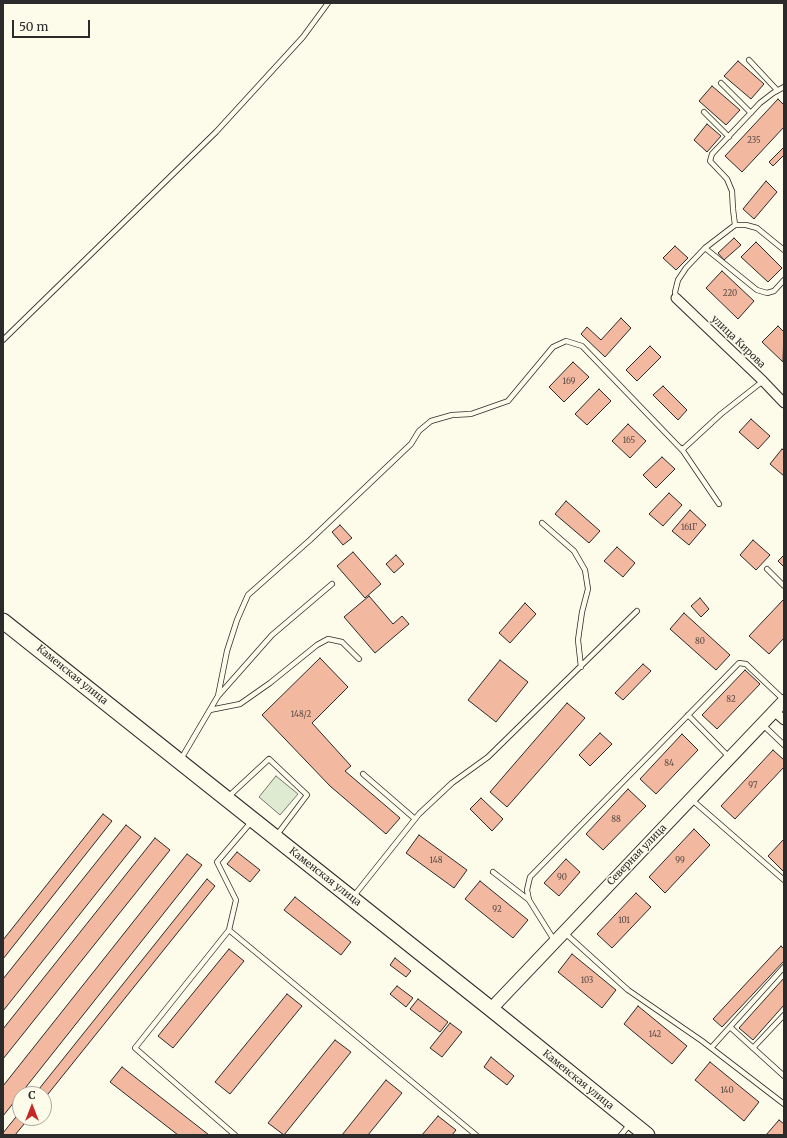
<!DOCTYPE html>
<html>
<head>
<meta charset="utf-8">
<style>
  body { margin:0 }
  #map { position:relative; width:787px; height:1138px; overflow:hidden; background:#fdfbea; font-family:Merriweather,serif }
  canvas { display:block }
  .frame { position:absolute; inset:0; border:4px solid #2b2b2b; pointer-events:none }
  .north { position:absolute; left:12px; top:1086px; width:40px; height:40px; box-sizing:border-box; background:#fdfbea; border:1px solid #a9a89e; border-radius:50%; rotate:0deg; font-size:11px; font-weight:700; line-height:16px; text-align:center; color:#2b2b2b }
  .north::after { content:''; display:block; margin:auto; width:14px; height:18px; background:#c62828; clip-path:polygon(50% 0,100% 100%,50% 72%,0 100%) }
  .scale { position:absolute; left:12px; top:20px; width:78px; height:18px; box-sizing:border-box; border:2px solid #2b2b2b; border-top:0; padding-left:5px; font-size:12px; line-height:14px; white-space:nowrap; color:#2b2b2b; -webkit-text-stroke:3px #fdfbea; paint-order:stroke }
</style>
</head>
<body>
<div id="map">
<canvas width="787" height="1138"></canvas>
<div class="frame"></div>
<div class="north">С</div>
<div class="scale">50 m</div>
</div>
<script>
const g = document.querySelector('canvas').getContext('2d');
g.lineJoin = 'round';
function fillPath(path, color) { g.fillStyle = color; g.fill(path, 'evenodd'); }
const shape = rows => new Path2D(rows.map(r => 'M' + r).join(''));
function strokePath(path, color, width, dash) { g.strokeStyle = color; g.lineWidth = width; g.lineCap = dash ? 'butt' : 'round'; g.setLineDash(dash || []); g.stroke(path); }
function write(font, color, halo, rows, align = 'center') {
  g.font = font + ' Merriweather,serif'; g.lineWidth = 3; g.setLineDash([]); g.textBaseline = 'middle'; g.strokeStyle = halo; g.fillStyle = color; for (const [text, x, y, turn = 0] of rows) {
    g.save(); g.translate(x, y); g.rotate((+turn || 0) * Math.PI / 180); g.textAlign = isNaN(turn) ? turn : align; if (halo) g.strokeText(text, 0, 0); g.fillText(text, 0, 0); g.restore();
  }
}
const green = shape([
  [276,776,298,794,280,815,259,797,276,776]
]);
const building = shape([
  [738,61,764,84,751,99,724,76,738,61],
  [712,86,740,110,726,125,699,101,712,86],
  [778,99,784,105,784,127,742,172,725,156,778,99],
  [707,124,721,136,707,152,694,140,707,124],
  [784,147,784,155,773,166,769,162,784,147],
  [766,181,777,192,754,219,743,209,766,181],
  [734,238,741,245,724,260,718,253,734,238],
  [756,242,782,268,768,282,741,257,756,242],
  [675,246,688,258,676,270,663,258,675,246],
  [722,271,754,301,738,319,706,288,722,271],
  [621,318,631,328,605,357,581,334,587,327,601,340,621,318],
  [778,326,784,332,783,362,762,342,778,326],
  [650,346,661,357,637,381,626,370,650,346],
  [573,362,589,377,564,402,549,387,573,362],
  [663,386,687,410,678,420,653,395,663,386],
  [599,389,611,401,587,425,575,414,599,389],
  [751,419,770,436,758,449,739,432,751,419],
  [628,424,646,441,630,458,612,441,628,424],
  [782,449,784,451,784,476,770,464,782,449],
  [662,457,675,469,656,488,643,475,662,457],
  [669,493,682,505,663,526,649,514,669,493],
  [566,501,600,531,589,543,555,514,566,501],
  [690,510,706,525,689,545,672,531,690,510],
  [340,525,352,538,343,545,332,532,340,525],
  [753,540,770,555,756,570,740,555,753,540],
  [617,547,635,563,623,577,604,561,617,547],
  [353,552,381,584,365,598,337,566,353,552],
  [396,555,404,564,394,573,386,564,396,555],
  [784,555,784,567,778,561,784,555],
  [369,596,393,624,402,616,409,624,375,653,344,617,369,596],
  [700,598,709,609,701,617,691,606,700,598],
  [784,599,784,638,769,654,749,636,784,599],
  [525,603,536,614,510,643,499,633,525,603],
  [684,613,730,655,716,670,670,629,684,613],
  [320,658,348,687,312,723,351,766,345,771,400,818,386,834,330,786,262,715,320,658],
  [500,660,528,682,496,722,468,700,500,660],
  [643,664,651,671,623,700,615,693,643,664],
  [745,670,760,684,717,729,702,715,745,670],
  [567,703,585,718,507,807,490,792,567,703],
  [600,733,612,744,590,766,579,755,600,733],
  [682,734,698,750,656,794,640,779,682,734],
  [773,750,784,760,784,767,735,819,721,806,773,750],
  [628,789,646,806,603,850,586,834,628,789],
  [481,798,503,819,492,831,470,809,481,798],
  [103,814,112,821,3,959,3,940,103,814],
  [126,825,141,837,3,1011,3,979,126,825],
  [694,829,710,845,665,893,649,877,694,829],
  [419,835,467,870,454,888,406,853,419,835],
  [155,838,170,850,3,1059,3,1029,155,838],
  [784,839,784,870,783,871,768,856,784,839],
  [237,852,260,870,250,882,227,864,237,852],
  [187,854,202,865,3,1116,3,1086,187,854],
  [566,859,580,872,559,896,544,883,566,859],
  [207,879,215,886,44,1099,44,1094,35,1094,207,879],
  [480,881,528,920,513,938,465,899,480,881],
  [636,893,651,907,612,948,597,934,636,893],
  [295,897,351,942,341,955,284,910,295,897],
  [781,946,784,949,784,961,722,1027,713,1019,781,946],
  [229,949,244,961,173,1048,158,1036,229,949],
  [572,954,616,990,602,1008,558,972,572,954],
  [395,958,411,971,406,977,390,965,395,958],
  [784,978,784,1005,753,1040,739,1028,784,978],
  [397,986,413,998,406,1007,390,994,397,986],
  [287,994,302,1006,230,1094,215,1082,287,994],
  [418,999,448,1022,440,1032,410,1009,418,999],
  [638,1006,687,1046,672,1064,624,1024,638,1006],
  [450,1023,462,1032,442,1057,430,1048,450,1023],
  [335,1040,351,1052,284,1135,268,1123,335,1040],
  [491,1057,514,1076,507,1085,484,1067,491,1057],
  [710,1062,759,1102,744,1121,695,1080,710,1062],
  [122,1067,209,1135,178,1135,110,1082,122,1067],
  [386,1080,402,1093,368,1135,342,1135,386,1080],
  [20,1112,20,1118,29,1118,15,1135,3,1135,3,1133,20,1112],
  [438,1116,456,1130,452,1135,422,1135,438,1116],
  [779,1120,784,1124,784,1135,766,1135,779,1120]
]);
const service = shape([
  [749,60,777,90],
  [721,83,751,113],
  [704,112,729,137],
  [735,225,733,209,732,191,727,179,710,161,712,154,760,103,773,93,784,87],
  [705,248,757,290,767,293,774,291,784,280],
  [676,298,675,292,678,280,686,268,705,248,735,225,746,225,757,228,784,250],
  [3,340,216,132,303,37,328,3],
  [681,448,719,504],
  [542,523,574,551,585,570,588,589,582,612,578,640,581,667],
  [767,569,784,586],
  [219,695,272,635,332,584],
  [210,710,240,704,270,683,317,645,328,639,342,642,359,659],
  [688,715,730,758],
  [762,724,784,745],
  [181,759,218,696,227,651,237,620,248,595,310,540,411,444,419,431,431,421,452,415,471,414,508,401,553,347,566,341,582,346,682,450,721,414,763,381],
  [363,774,415,819],
  [228,797,269,759,307,795,276,836],
  [691,799,784,880],
  [252,821,217,862,236,900,229,930,476,1135],
  [493,872,529,900],
  [353,897,419,814,452,783,488,757,637,611],
  [229,930,135,1048,235,1135],
  [565,933,628,990,702,1041,784,1104],
  [554,940,529,900,527,890,530,877,739,663,746,664,784,700],
  [730,1027,784,1076],
  [711,1048,784,967],
  [753,1048,784,1015],
  [621,1135,630,1124]
]);
const minor = shape([
  [676,298,763,381,784,403],
  [774,711,784,720]
]);
const tertiary = shape([
  [491,1009,784,701]
]);
const primary = shape([
  [3,621,491,1009,647,1135]
]);
const numberNames = [
  ["235",754,141],
  ["220",730,294],
  ["169",569,382],
  ["165",629,441],
  ["161Г",689,528],
  ["80",700,642],
  ["82",731,700],
  ["148/2",301,715],
  ["84",669,764],
  ["97",753,786],
  ["88",616,820],
  ["148",436,861],
  ["99",680,861],
  ["90",562,878],
  ["92",497,910],
  ["101",624,921],
  ["103",587,981],
  ["142",655,1035],
  ["140",727,1091]
];
const streetNames = [
  ["улица Кирова",738,342,44],
  ["Каменская улица",72,675,39],
  ["Северная улица",637,855,-46],
  ["Каменская улица",325,877,38],
  ["Каменская улица",578,1080,39]
];
fillPath(green, '#deebd1');
strokePath(green, '#74746e', 1);
fillPath(building, '#f2b8a0');
strokePath(building, '#2b2b2b', 1);
strokePath(service, '#2b2b2b', 6);
strokePath(minor, '#2b2b2b', 11);
strokePath(tertiary, '#2b2b2b', 14);
strokePath(primary, '#2b2b2b', 17);
strokePath(service, '#fdfbea', 4.5);
strokePath(minor, '#fdfbea', 9);
strokePath(tertiary, '#fdfbea', 12);
strokePath(primary, '#fdfbea', 15);
write('8px', '#5d4e48', null, numberNames);
write('10px', '#2b2b2b', '#fdfbea', streetNames);
</script>
</body>
</html>
